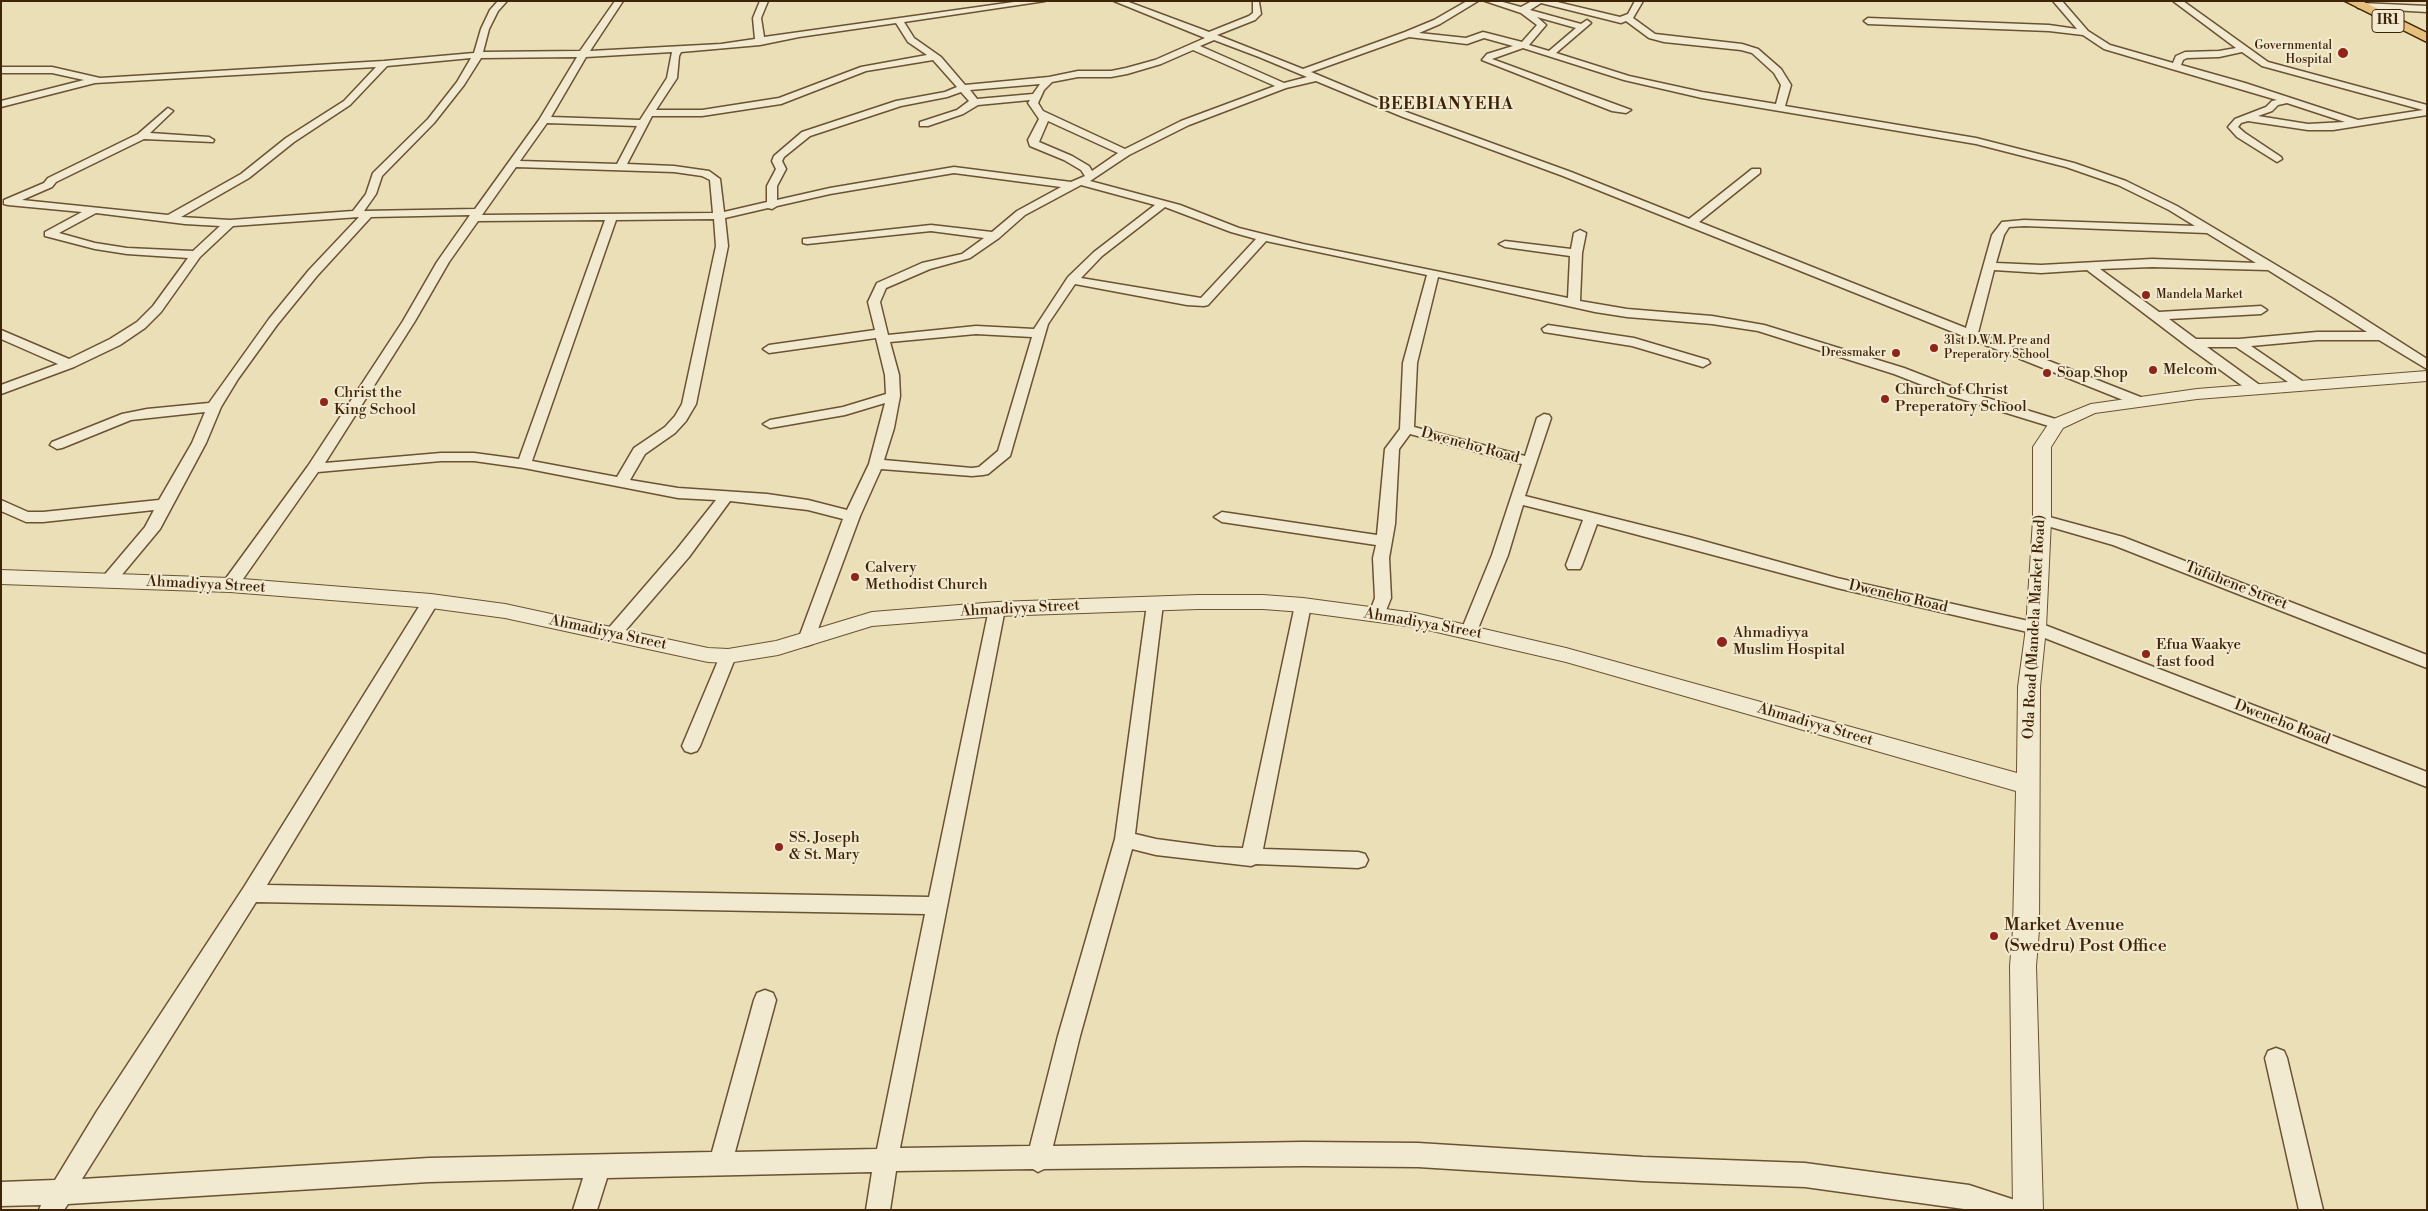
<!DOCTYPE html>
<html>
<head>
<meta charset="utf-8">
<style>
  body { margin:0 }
  #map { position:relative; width:2428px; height:1211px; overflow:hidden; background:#ebdfb7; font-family:"Libre Bodoni",serif }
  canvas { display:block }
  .frame { position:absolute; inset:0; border:2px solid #3f2306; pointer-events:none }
</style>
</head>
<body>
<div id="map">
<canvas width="2428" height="1211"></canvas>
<div class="frame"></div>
</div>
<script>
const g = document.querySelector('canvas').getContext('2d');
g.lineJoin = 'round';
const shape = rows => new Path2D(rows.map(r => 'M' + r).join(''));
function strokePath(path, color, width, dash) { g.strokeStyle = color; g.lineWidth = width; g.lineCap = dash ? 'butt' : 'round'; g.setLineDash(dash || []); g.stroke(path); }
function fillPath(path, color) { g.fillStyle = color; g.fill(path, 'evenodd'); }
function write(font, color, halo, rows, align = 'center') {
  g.font = font + ' "Libre Bodoni",serif'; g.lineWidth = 4; g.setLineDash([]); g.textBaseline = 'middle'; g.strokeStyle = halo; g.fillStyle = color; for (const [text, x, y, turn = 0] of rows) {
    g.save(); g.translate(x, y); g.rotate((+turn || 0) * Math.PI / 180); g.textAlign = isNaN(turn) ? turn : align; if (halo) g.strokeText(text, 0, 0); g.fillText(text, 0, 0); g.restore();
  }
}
const minor = shape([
  [498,1,507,1,498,11,489,29,483,52,580,51,615,1,623,1,590,51,721,44,755,39,753,18,760,1,768,1,761,18,764,37,1021,1,1045,1,904,22,914,38,941,57,965,85,1049,77,1078,71,1111,71,1126,68,1155,60,1205,38,1114,1,1126,1,1209,32,1249,16,1253,13,1253,2,1259,2,1261,14,1255,20,1217,35,1303,69,1405,32,1434,20,1467,1,1478,1,1440,24,1419,33,1466,38,1483,32,1522,42,1537,25,1521,13,1485,1,1499,1,1521,7,1532,1,1553,1,1620,17,1628,14,1635,1,1643,1,1633,18,1655,34,1742,44,1758,49,1781,69,1791,85,1785,106,1976,138,2074,163,2126,181,2177,206,2333,299,2427,359,2427,369,2379,340,2317,340,2251,346,2305,383,2307,386,2300,390,2236,347,2207,347,2261,386,2263,389,2256,393,2251,392,2187,346,2087,270,2041,273,1994,270,1978,333,2143,398,2145,401,2143,404,2133,404,1563,176,1403,117,1316,81,1286,88,1189,125,1129,155,1090,181,1180,205,1239,228,1303,244,1568,298,1570,256,1505,247,1499,244,1505,241,1571,249,1574,233,1580,230,1586,233,1582,253,1580,301,1627,309,1712,316,1764,325,1904,368,1958,389,2062,421,2064,424,2062,427,2052,427,1948,395,1894,374,1758,331,1712,324,1627,317,1595,312,1438,277,1417,363,1414,427,1525,456,1537,418,1544,414,1549,415,1551,418,1525,496,1689,537,1837,578,2042,624,2427,772,2427,787,2032,633,1837,588,1597,524,1582,565,1580,569,1568,569,1566,565,1583,520,1523,505,1508,555,1477,631,1475,635,1469,637,1463,635,1461,631,1492,555,1522,464,1410,434,1399,449,1395,524,1389,558,1391,598,1383,618,1371,618,1369,614,1375,598,1373,558,1376,545,1222,522,1214,517,1222,512,1377,535,1385,449,1400,429,1403,363,1427,275,1266,241,1208,305,1204,306,1187,305,1075,284,1048,324,1010,456,988,474,983,475,972,476,881,469,860,516,814,640,812,644,806,646,800,644,798,640,843,519,808,510,730,501,689,557,619,638,613,640,607,638,605,634,607,630,677,549,716,500,678,498,524,468,474,461,441,461,318,472,236,589,224,589,222,585,224,581,308,466,403,321,437,262,470,215,371,217,317,276,277,325,238,379,221,407,206,443,160,529,115,583,103,583,101,579,145,527,154,510,43,522,26,522,1,511,1,500,28,512,43,512,159,500,192,443,205,412,131,420,62,448,57,449,50,445,52,442,122,414,147,409,209,403,269,319,309,270,359,217,233,226,200,257,161,312,145,328,120,345,74,367,1,394,1,385,58,364,1,339,1,330,69,359,110,339,137,322,153,306,188,258,127,254,95,249,45,236,45,232,82,212,8,205,4,204,4,200,44,183,48,178,138,134,168,108,173,111,150,133,209,137,214,140,213,142,144,139,56,182,52,187,22,200,168,215,241,174,286,138,344,101,376,67,95,83,1,107,1,101,84,80,52,73,1,73,1,67,52,67,100,78,384,61,474,53,481,29,490,10,498,1],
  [1541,3,1621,23,1626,21,1649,38,1664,42,1741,50,1752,53,1774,73,1781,85,1776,104,1702,92,1629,76,1556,53,1591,23,1587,20,1581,24,1530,10,1541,3],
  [1537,17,1576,28,1549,51,1529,45,1546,25,1537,17],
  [896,23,908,42,927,55,861,67,779,98,702,110,656,110,677,78,679,56,681,52,760,45,799,37,896,23],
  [1409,37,1467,44,1484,38,1513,46,1487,54,1482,60,1612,111,1626,113,1631,110,1492,59,1523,48,1624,80,1702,98,1976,144,2066,167,2118,185,2169,210,2195,226,2024,220,2002,222,1992,235,1966,328,1699,222,1760,173,1760,169,1752,169,1689,219,1571,172,1409,113,1311,72,1409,37],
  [1214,40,1259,57,1307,77,1284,83,1200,46,1214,40],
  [1193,50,1275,86,1181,121,1125,149,1043,111,1038,103,1044,90,1052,82,1078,77,1111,77,1127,74,1161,64,1193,50],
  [672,52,667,78,640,120,551,117,586,57,672,52],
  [577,57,539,120,475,209,364,211,376,194,382,176,434,123,464,85,481,58,577,57],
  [471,58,457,82,428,119,373,173,366,194,353,211,230,220,181,217,249,178,294,142,350,105,387,66,471,58],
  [933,60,957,87,945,92,896,101,802,132,774,156,772,161,776,169,767,186,767,202,724,212,720,179,709,171,674,166,627,164,652,116,702,116,781,104,866,71,933,60],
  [1040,84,1033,94,977,99,970,90,1040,84],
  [961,92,969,101,957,110,920,122,920,126,928,126,963,114,978,105,1030,100,1028,103,1039,119,1028,140,1030,146,1064,160,1081,170,1085,176,1071,182,954,167,830,188,777,200,777,186,786,169,782,161,784,157,810,136,901,106,947,97,961,92],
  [1048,121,1118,153,1092,171,1089,166,1072,156,1039,142,1048,121],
  [547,123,637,126,617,164,520,161,547,123],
  [516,167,674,172,702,176,710,180,713,213,482,215,516,167],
  [954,173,1061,187,1017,211,992,232,931,225,803,239,803,243,807,244,931,231,984,238,962,254,922,263,877,283,868,302,875,330,769,345,763,349,769,353,876,338,885,375,886,394,843,407,770,420,763,424,770,428,845,415,885,403,869,464,847,510,808,500,767,494,678,488,630,480,645,454,675,433,686,421,696,404,728,246,725,218,768,208,772,209,777,206,830,194,954,173],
  [1081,185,1155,205,1094,252,1068,277,1034,329,976,326,888,335,880,302,886,288,930,269,970,258,999,238,1025,215,1081,185],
  [1165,207,1231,232,1256,239,1201,298,1081,278,1102,256,1165,207],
  [96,213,185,224,220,226,193,251,127,248,95,243,59,233,96,213],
  [714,219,716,246,682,404,675,416,665,427,634,448,617,477,532,461,616,220,714,219],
  [605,220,519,459,474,453,441,453,325,463,415,321,449,262,478,221,605,220],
  [2024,226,2207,233,2256,263,2152,259,2041,265,1996,263,2004,235,2009,227,2024,226],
  [2152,267,2268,270,2367,332,2317,332,2239,339,2196,339,2169,319,2261,314,2267,310,2261,306,2159,312,2100,269,2152,267],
  [976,334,1032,337,998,451,979,467,972,468,884,460,894,428,900,396,899,375,890,342,976,334],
  [2053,1,2062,1,2088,31,2110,45,2173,63,2176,56,2185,52,2219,51,2236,48,2173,1,2183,1,2268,62,2427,105,2427,115,2333,130,2308,130,2248,121,2241,123,2238,127,2245,133,2281,157,2282,159,2277,162,2237,137,2228,127,2235,119,2266,107,2272,101,2277,100,2104,49,2083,35,2049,31,1868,24,1864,21,1868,18,2049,25,2077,29,2053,1],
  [2242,52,2262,66,2423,110,2358,120,2245,83,2181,65,2183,60,2187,58,2219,57,2242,52],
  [2287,103,2345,122,2308,124,2258,116,2272,111,2278,105,2287,103],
  [2361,3,2427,6,2427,12,2358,8,2357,6,2361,3],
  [1548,325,1634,338,1708,360,1710,363,1703,367,1632,346,1544,332,1542,329,1548,325],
  [2042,515,2123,537,2427,655,2427,668,2113,545,2037,523,2034,520,2042,515],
  [431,595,437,597,439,601,267,885,929,897,989,609,991,605,997,603,1003,605,1005,609,900,1148,1030,1146,1058,1036,1115,839,1147,604,1149,600,1161,600,1163,604,1135,834,1156,839,1216,847,1243,848,1295,605,1297,601,1303,599,1309,601,1311,605,1263,849,1358,852,1365,854,1368,860,1365,866,1358,868,1256,864,1251,866,1156,855,1132,849,1080,1036,1053,1146,1303,1142,1418,1143,1643,1157,1805,1163,1969,1185,2018,1201,2021,1210,1971,1210,1805,1187,1643,1181,1418,1167,1303,1166,1044,1169,1038,1172,1033,1169,896,1171,890,1210,866,1210,872,1172,607,1178,597,1210,573,1210,583,1178,429,1182,68,1204,64,1210,39,1210,41,1205,1,1206,1,1182,55,1180,97,1111,244,887,425,597,431,595],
  [256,902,925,914,877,1149,735,1152,776,1000,773,993,765,990,757,993,754,1000,712,1152,429,1158,82,1179,256,902],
  [728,650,734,652,736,656,700,746,697,751,691,753,685,751,682,746,720,656,722,652,728,650],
  [2276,1048,2284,1051,2287,1058,2323,1210,2299,1210,2265,1058,2268,1051,2276,1048]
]);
const tertiary = shape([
  [2427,371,2427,381,2197,399,2095,413,2063,428,2051,447,2051,520,2046,628,2040,687,2039,930,2036,966,2043,1210,2013,1210,2010,966,2013,930,2016,791,1566,662,1415,627,1303,612,1263,609,1198,609,997,616,872,626,778,655,728,663,708,662,505,618,431,608,230,592,1,584,1,570,230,578,431,594,505,604,708,648,728,649,776,641,872,612,997,602,1198,595,1263,595,1303,598,1415,613,1566,648,2017,773,2018,687,2026,628,2033,520,2033,447,2051,420,2091,404,2197,389,2427,371]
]);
const primary = shape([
  [2345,1,2362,1,2427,33,2427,42,2345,1]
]);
const markers = [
  [2343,53,6,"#8f2418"],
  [2146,295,5,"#8f2418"],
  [1934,348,5,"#8f2418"],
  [1896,353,5,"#8f2418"],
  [2153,370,5,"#8f2418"],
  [2047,373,5,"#8f2418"],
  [1885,399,5,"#8f2418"],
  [324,402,5,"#8f2418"],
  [855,577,5,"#8f2418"],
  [1722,642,6,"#8f2418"],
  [2146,654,5,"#8f2418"],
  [779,847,5,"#8f2418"],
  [1994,936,5,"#8f2418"]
];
const farPoinames = [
  ["Governmental",2332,46],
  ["Hospital",2332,60],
  ["Mandela Market",2156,295,"left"],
  ["31st D.W.M. Pre and",1944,341,"left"],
  ["Preperatory School",1944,355,"left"],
  ["Dressmaker",1886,353]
];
const shields = [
  [2388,21,32]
];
const shieldNames = [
  ["IR1",2388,21]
];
const poiNames = [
  ["Melcom",2163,370],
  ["Soap Shop",2057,373],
  ["Church of Christ",1895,390],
  ["Preperatory School",1895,407],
  ["Christ the",334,393],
  ["King School",334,410],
  ["Calvery",865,568],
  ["Methodist Church",865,585],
  ["Ahmadiyya",1733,633],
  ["Muslim Hospital",1733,650],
  ["Efua Waakye",2156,645],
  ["fast food",2156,662],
  ["SS. Joseph",789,838],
  ["& St. Mary",789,855]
];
const streetNames = [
  ["Dweneho Road",1470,446,15],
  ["Ahmadiyya Street",206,585,3],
  ["Tufuhene Street",2236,586,21],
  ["Dweneho Road",1898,597,13],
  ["Ahmadiyya Street",1020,609,-3],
  ["Ahmadiyya Street",1423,624,10],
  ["Oda Road (Mandela Market Road)",2035,627,-87],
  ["Ahmadiyya Street",608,633,12],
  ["Dweneho Road",2282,723,21],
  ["Ahmadiyya Street",1815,725,16]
];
const farDistrictnames = [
  ["BEEBIANYEHA",1446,105]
];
const nearPoinames = [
  ["Market Avenue",2004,926],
  ["(Swedru) Post Office",2004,947]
];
strokePath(minor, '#6a5232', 3);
strokePath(tertiary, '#6a5232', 2);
strokePath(primary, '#3f2306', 3);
fillPath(minor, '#f2ead0');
fillPath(tertiary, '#f2ead0');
fillPath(primary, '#e6c07c');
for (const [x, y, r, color] of markers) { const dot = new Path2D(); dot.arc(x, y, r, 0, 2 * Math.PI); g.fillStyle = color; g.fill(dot); strokePath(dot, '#f2ead0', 2); }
write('12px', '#3f2306', '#f2ead0', farPoinames, 'right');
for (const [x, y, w] of shields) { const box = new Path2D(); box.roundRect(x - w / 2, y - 11.5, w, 23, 4); g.fillStyle = '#f2ead0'; g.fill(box); strokePath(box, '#3f2306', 1); }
write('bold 14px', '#3f2306', null, shieldNames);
write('15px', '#3f2306', '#f2ead0', poiNames, 'left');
write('15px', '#3f2306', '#f2ead0', streetNames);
g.letterSpacing = '1px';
write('bold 16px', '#3f2306', '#f2ead0', farDistrictnames);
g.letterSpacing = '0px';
write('18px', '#3f2306', '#f2ead0', nearPoinames, 'left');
</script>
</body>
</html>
